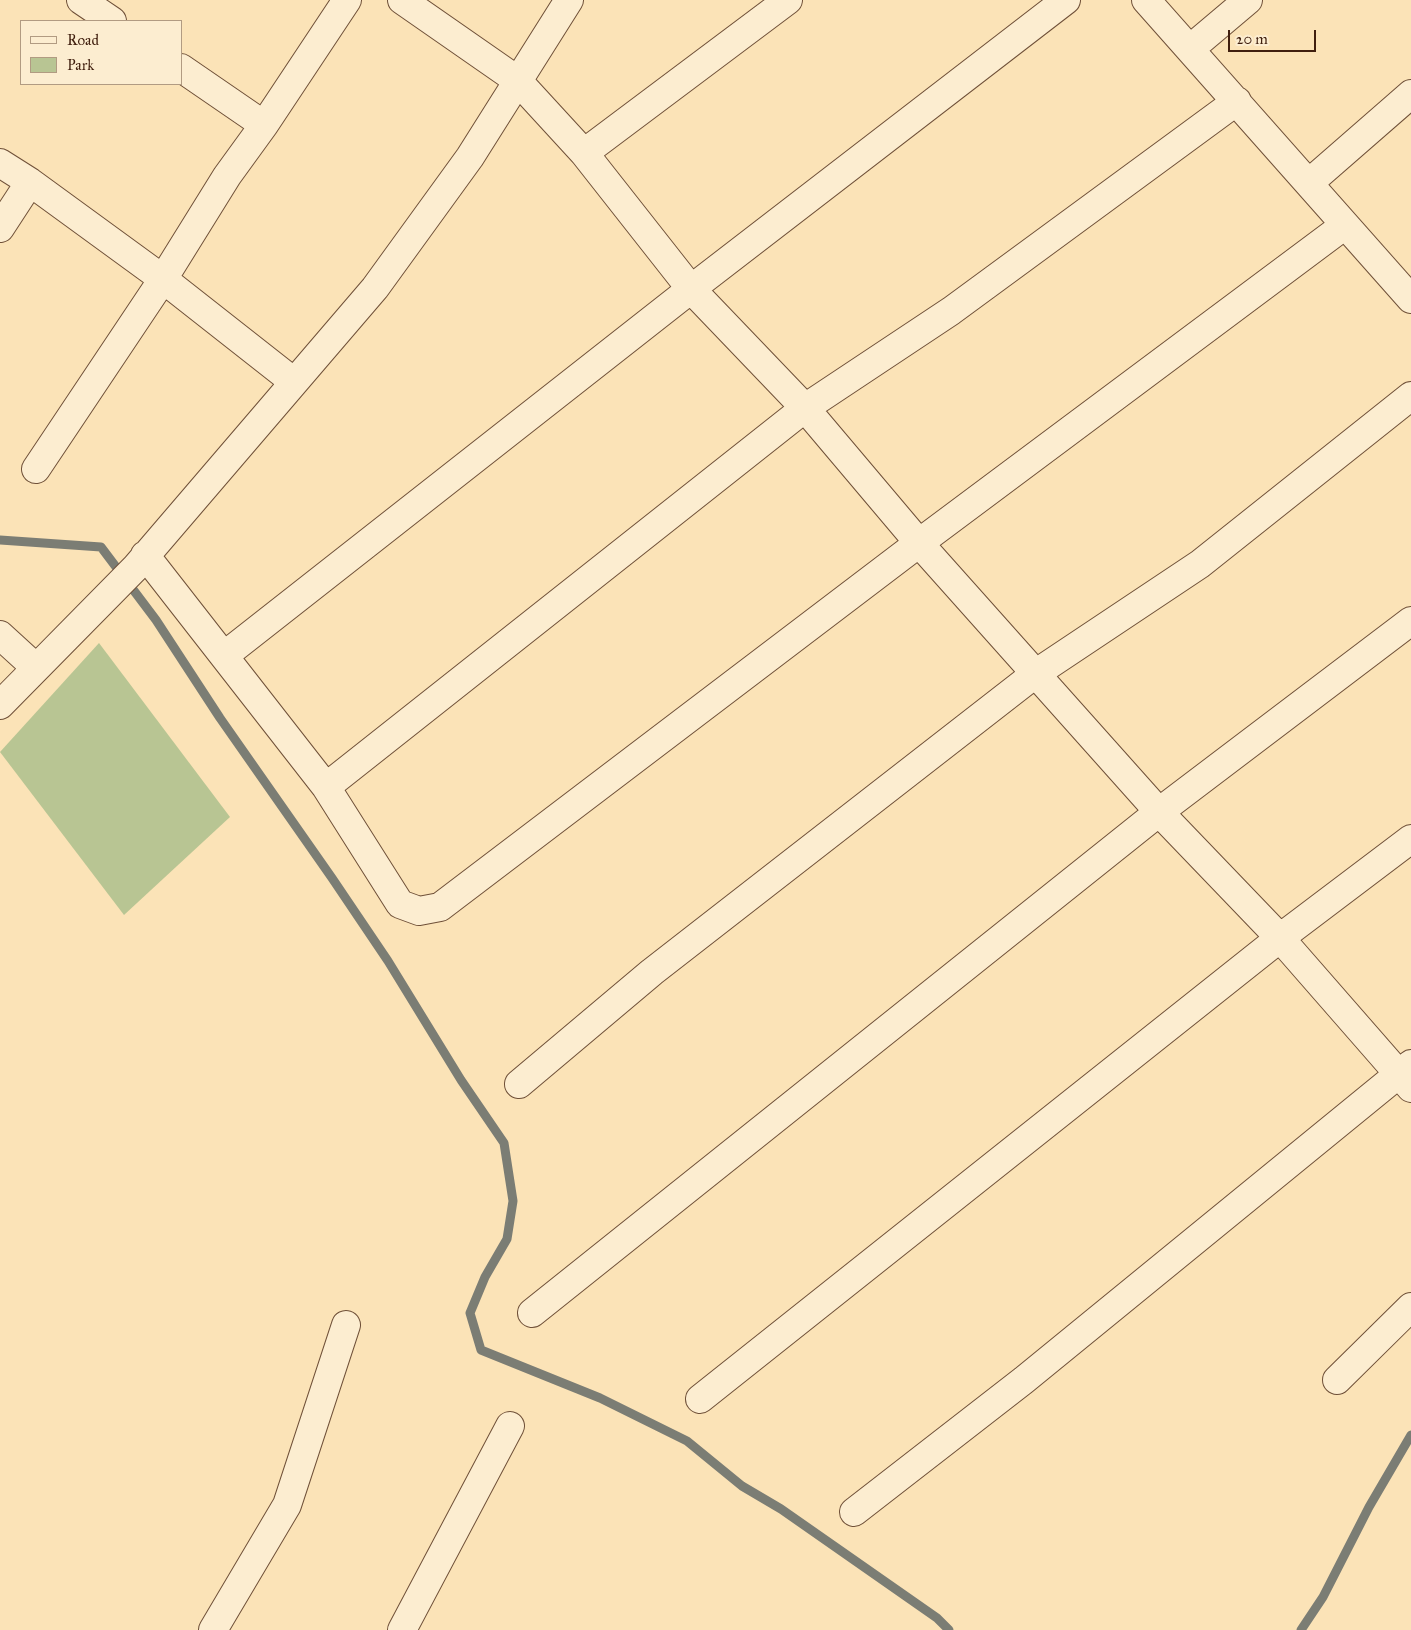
<!DOCTYPE html>
<html>
<head>
<meta charset="utf-8">
<style>
  body { margin:0 }
  #map { position:relative; width:1411px; height:1630px; overflow:hidden; background:#fbe3b7; font-family:"IM FELL Great Primer",serif }
  canvas { display:block }
  .legend { position:absolute; left:20px; top:20px; width:162px; height:65px; box-sizing:border-box; background:#fcedd0; border:1px solid #b19b82; margin:0; padding:6px 9px; list-style:none; font-size:15px; color:#401f0e }
  .legend li { display:flex; align-items:center; gap:10px; height:25px }
  .legend b { width:25px; border:1px solid #b19b82 }
  .scale { position:absolute; left:1228px; top:30px; width:88px; height:22px; box-sizing:border-box; border:2px solid #401f0e; border-top:0; padding-left:6px; font-size:15px; line-height:18px; white-space:nowrap; color:#401f0e; -webkit-text-stroke:4px #fcedd0; paint-order:stroke }
</style>
</head>
<body>
<div id="map">
<canvas width="1411" height="1630"></canvas>
<ul class="legend">
<li><b style="height:6px;background:#fcedd0"></b>Road</li>
<li><b style="height:14px;background:#b8c593"></b>Park</li>
</ul>
<div class="scale">20 m</div>
</div>
<script>
const g = document.querySelector('canvas').getContext('2d');
g.lineJoin = 'round';
function fillPath(path, color) { g.fillStyle = color; g.fill(path, 'evenodd'); }
const shape = rows => new Path2D(rows.map(r => 'M' + r).join(''));
function strokePath(path, color, width, dash) { g.strokeStyle = color; g.lineWidth = width; g.lineCap = dash ? 'butt' : 'round'; g.setLineDash(dash || []); g.stroke(path); }
const green = shape([
  [99,643,230,817,124,915,0,752]
]);
const stream = shape([
  [0,540,101,547,156,620,220,718,332,878,388,961,461,1080,504,1143,513,1201,507,1239,485,1277,470,1313,481,1350,600,1398,687,1441,742,1486,781,1509,937,1618,949,1630],
  [1301,1630,1323,1597,1369,1507,1411,1435]
]);
const minor = shape([
  [81,0,112,21],
  [402,0,517,80,584,153,691,289,805,408,919,543,1159,812,1280,938,1411,1088],
  [1146,0,1411,299],
  [1190,49,1248,0],
  [181,68,264,125],
  [584,153,788,0],
  [0,163,30,182,163,279,294,382],
  [1309,183,1411,94],
  [0,228,30,182],
  [36,469,163,279,227,176,264,125,347,0],
  [145,555,326,787,400,904,419,911,440,907,919,543,1345,225],
  [0,635,35,667],
  [225,655,691,289,1066,0],
  [0,705,136,567,375,288,470,157,569,0],
  [326,787,805,408,951,311,1237,101],
  [519,1084,652,972,1035,674,1200,564,1411,396],
  [532,1313,1159,812,1411,621],
  [1337,1380,1411,1307],
  [700,1399,1280,938,1411,839],
  [854,1512,1024,1380,1411,1064],
  [213,1630,287,1505,346,1325],
  [402,1630,510,1426]
]);
fillPath(green, '#b8c593');
strokePath(stream, '#7b7d74', 9);
strokePath(minor, '#6f5038', 30);
strokePath(minor, '#fcedd0', 28);
</script>
</body>
</html>
